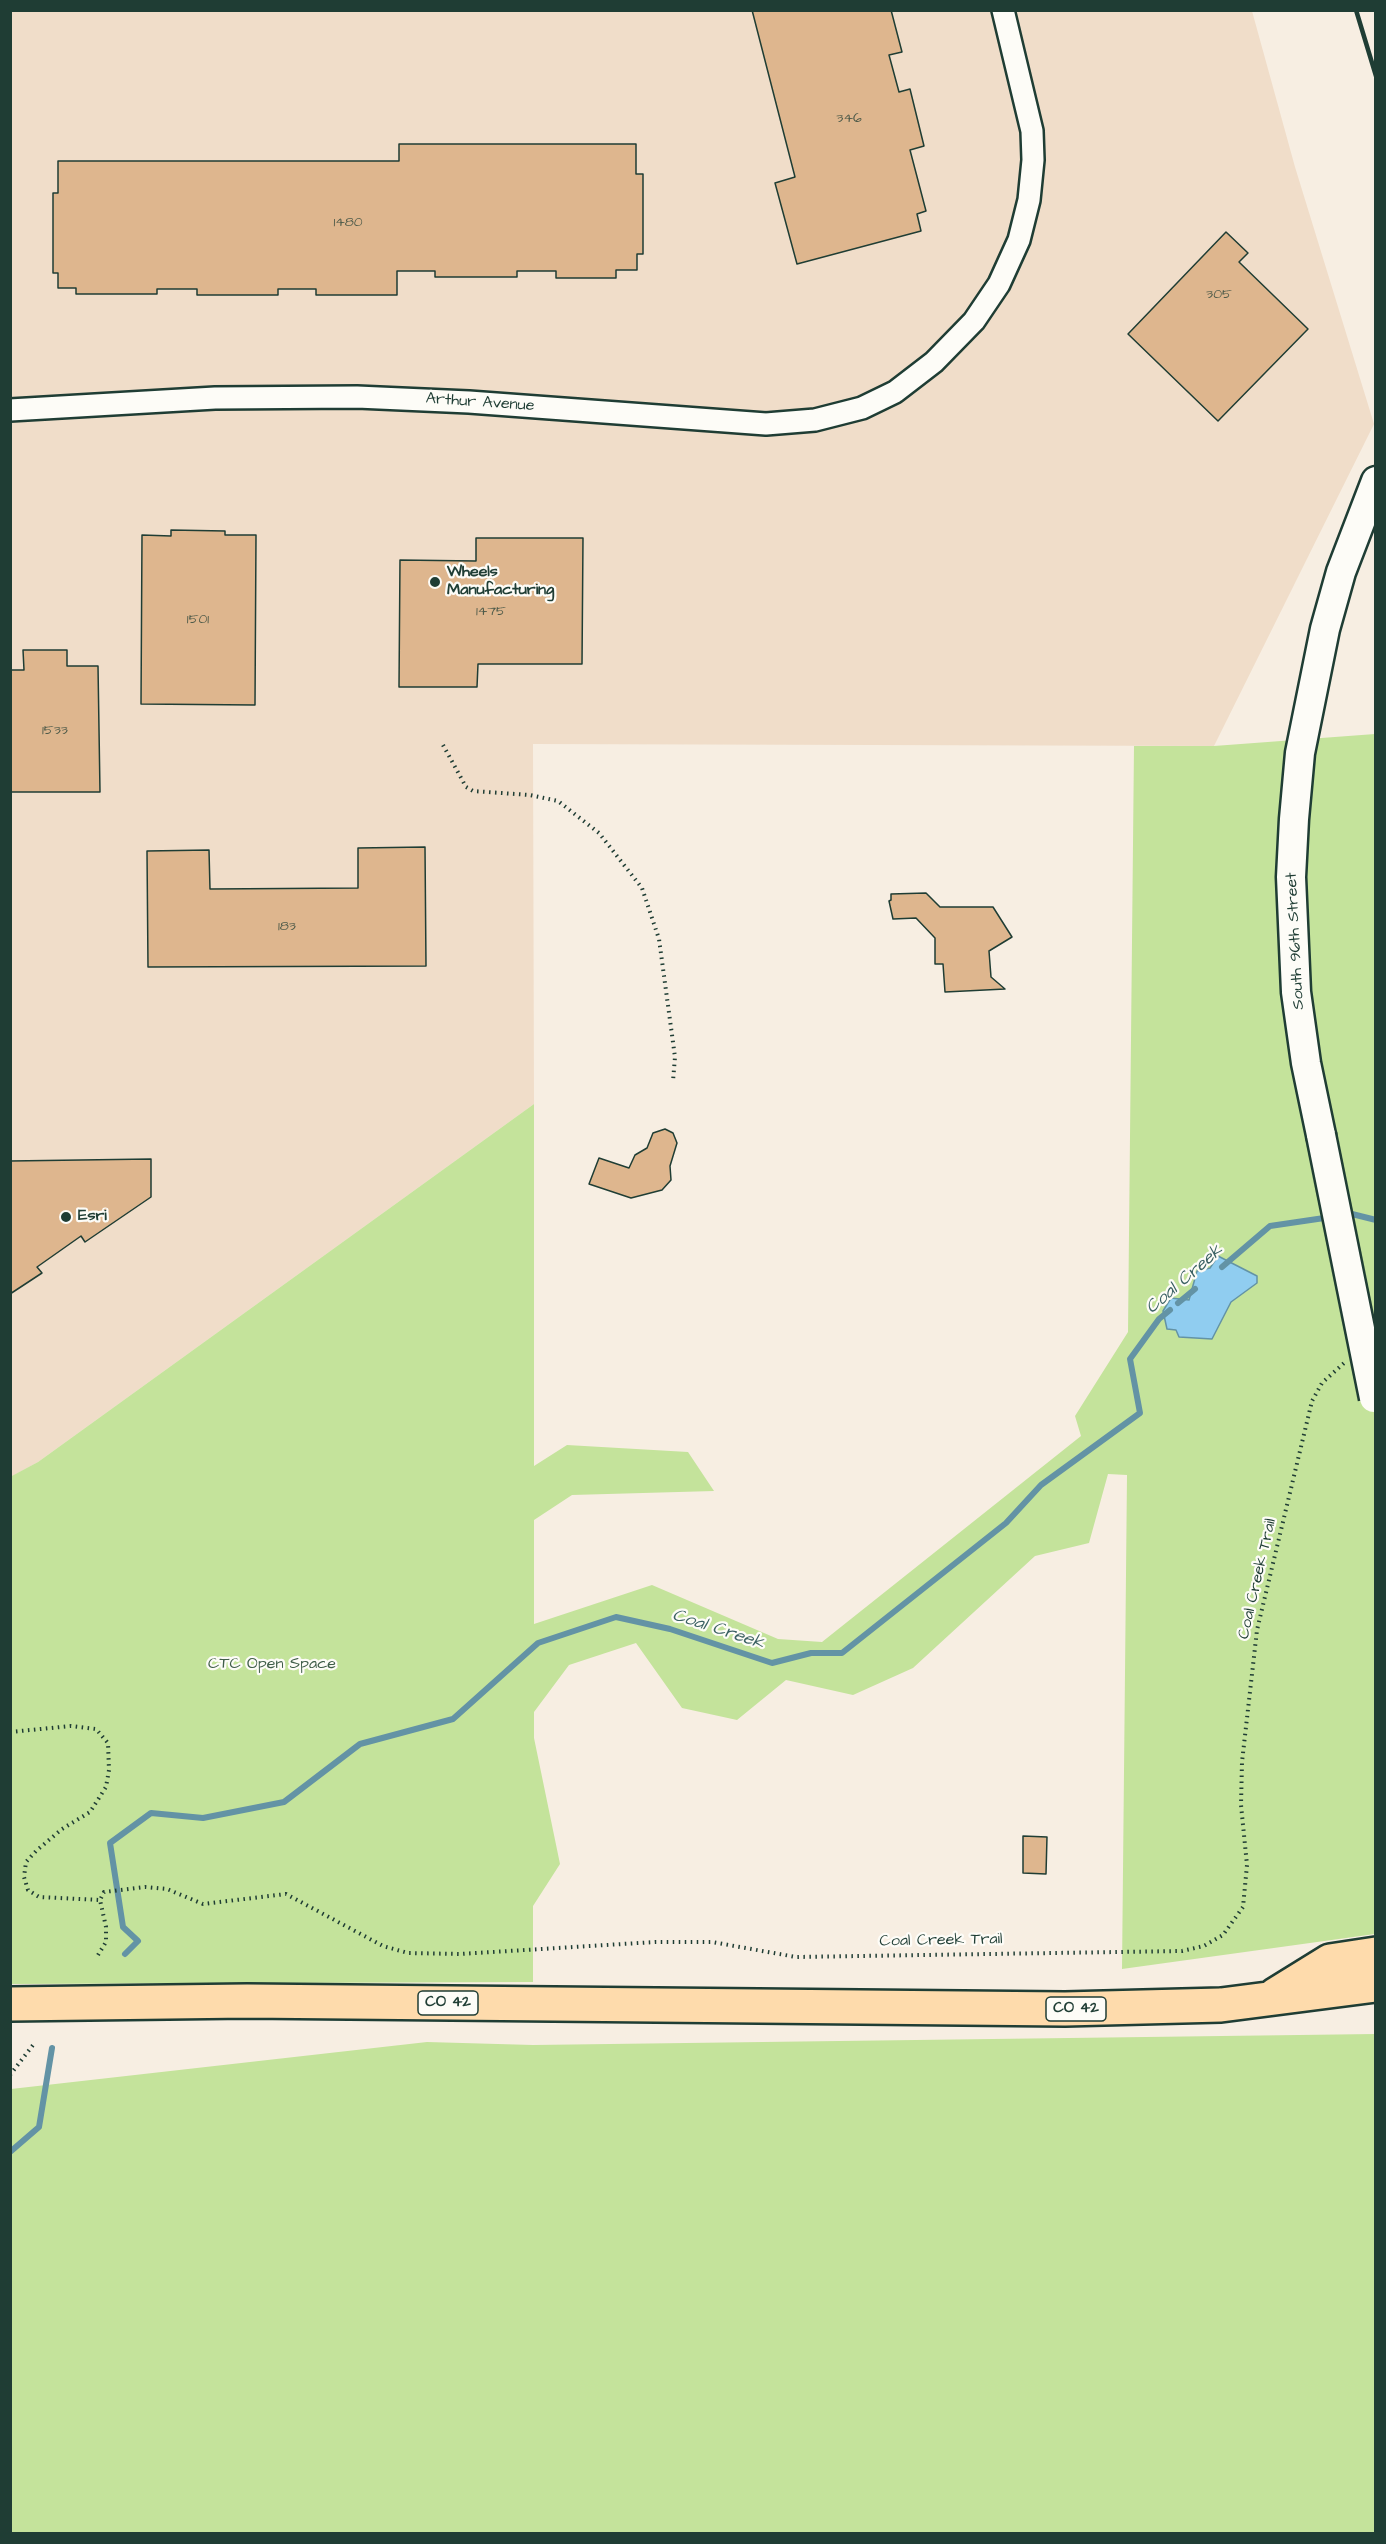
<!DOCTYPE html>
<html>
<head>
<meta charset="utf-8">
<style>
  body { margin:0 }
  #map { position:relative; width:1386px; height:2544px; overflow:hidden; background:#f7eee2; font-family:"Architects Daughter",sans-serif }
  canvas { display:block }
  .frame { position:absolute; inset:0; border:12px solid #1f3d34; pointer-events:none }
</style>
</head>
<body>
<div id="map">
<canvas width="1386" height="2544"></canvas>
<div class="frame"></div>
</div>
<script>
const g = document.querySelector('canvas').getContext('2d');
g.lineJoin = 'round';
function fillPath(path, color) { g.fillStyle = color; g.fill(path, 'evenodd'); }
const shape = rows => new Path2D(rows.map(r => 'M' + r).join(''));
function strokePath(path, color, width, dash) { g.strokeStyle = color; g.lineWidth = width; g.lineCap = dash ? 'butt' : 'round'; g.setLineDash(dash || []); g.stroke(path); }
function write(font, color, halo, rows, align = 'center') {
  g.font = font + ' "Architects Daughter",sans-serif'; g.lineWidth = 4.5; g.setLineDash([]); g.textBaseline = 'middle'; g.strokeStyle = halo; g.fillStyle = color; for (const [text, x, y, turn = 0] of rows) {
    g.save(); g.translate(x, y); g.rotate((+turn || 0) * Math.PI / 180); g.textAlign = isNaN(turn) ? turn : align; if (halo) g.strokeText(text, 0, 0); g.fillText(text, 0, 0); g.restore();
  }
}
const built = shape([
  [11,11,1252,11,1295,167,1374,424,1214,746,533,744,534,1104,38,1462,11,1477]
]);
const green = shape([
  [1375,734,1375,1934,1122,1969,1127,1475,1108,1474,1089,1543,1035,1556,913,1668,853,1695,786,1680,737,1720,682,1708,636,1643,569,1665,534,1712,534,1738,560,1864,533,1906,533,1982,11,1984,10,1477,38,1462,534,1104,534,1466,567,1445,688,1452,714,1491,572,1495,534,1520,534,1624,652,1585,778,1639,822,1642,1081,1436,1075,1416,1128,1332,1134,746,1214,746],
  [1375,2034,1375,2533,11,2533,11,2089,427,2042,533,2045]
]);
const water = shape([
  [1218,1256,1257,1276,1257,1283,1231,1302,1212,1339,1179,1337,1176,1330,1167,1329,1163,1311,1171,1298,1189,1300,1197,1271,1210,1268,1218,1256]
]);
const stream = shape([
  [1344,1215,1352,1214,1376,1220],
  [1222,1267,1270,1226,1331,1217],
  [1178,1303,1195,1289],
  [125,1954,138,1941,123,1927,110,1843,151,1813,203,1818,284,1802,360,1744,453,1719,538,1643,616,1617,670,1629,772,1663,811,1653,842,1653,1006,1523,1041,1485,1140,1413,1130,1359,1159,1319,1170,1310],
  [10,2152,39,2127,52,2048]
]);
const building = shape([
  [752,10,891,10,902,52,889,55,899,92,910,89,924,146,910,150,926,211,917,214,921,231,797,264,775,183,795,177,752,10],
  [399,144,636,144,636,174,643,174,643,254,637,254,637,270,616,270,616,278,556,278,556,271,517,271,517,277,435,277,435,271,397,271,397,295,316,295,316,289,278,289,278,295,197,295,197,289,157,289,157,294,76,294,76,288,58,288,58,273,53,273,53,193,58,193,58,161,399,161,399,144],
  [1226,232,1248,253,1239,262,1308,329,1218,421,1128,334,1226,232],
  [171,530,225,531,225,535,256,535,255,705,141,704,142,535,171,536,171,530],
  [476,538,583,538,582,664,478,664,477,687,399,687,400,560,476,561,476,538],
  [23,650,67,650,67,666,98,666,100,792,10,792,10,670,24,670,23,650],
  [425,847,426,966,148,967,147,851,209,850,210,889,358,888,358,848,425,847],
  [926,893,940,907,993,907,1012,937,989,951,991,977,1005,989,945,992,943,964,935,964,935,938,916,918,893,919,889,901,891,900,891,894,926,893],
  [665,1129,673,1133,677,1143,670,1166,671,1180,662,1190,631,1198,589,1184,599,1158,629,1168,635,1155,647,1148,653,1133,665,1129],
  [151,1159,151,1197,85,1242,81,1236,37,1267,42,1273,10,1294,10,1161,151,1159],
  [1023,1836,1047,1837,1046,1874,1023,1873,1023,1836]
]);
const path = shape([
  [443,745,466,787,473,791,530,795,558,801,599,833,642,888,659,939,675,1057,673,1081],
  [10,1732,71,1726,96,1729,108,1743,109,1770,106,1787,90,1812,62,1829,36,1851,26,1862,24,1877,28,1890,39,1897,100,1900],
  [98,1955,106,1942,106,1927,100,1900,104,1892,145,1887,167,1889,203,1904,286,1894,383,1946,408,1953,460,1954,655,1942,712,1942,796,1957,1182,1951,1204,1946,1223,1935,1243,1907,1247,1865,1241,1805,1242,1762,1257,1630,1312,1401,1322,1383,1344,1363],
  [10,2075,33,2045]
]);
const street = shape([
  [10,410,215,398,357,397,469,402,766,424,815,420,862,408,895,392,934,362,974,321,999,284,1019,240,1029,200,1033,160,1032,131,1003,10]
]);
const secondary = shape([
  [1321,1135,1306,1063,1296,992,1291,877,1294,819,1300,753,1325,629,1341,572,1376,481]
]);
const primary = shape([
  [1275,1995,1330,1961,1376,1954],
  [10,2004,247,2001,1065,2009,1221,2005,1376,1985]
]);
const rail = shape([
  [1356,10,1376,76]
]);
const secondaryBridge = shape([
  [1321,1135,1374,1398]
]);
const markers = [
  [435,582,6,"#1f3d34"],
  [66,1217,6,"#1f3d34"]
];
const numberNames = [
  ["346",849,119],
  ["1480",348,223],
  ["305",1219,295],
  ["1475",491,612],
  ["1501",198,620],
  ["1533",55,731],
  ["183",287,927]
];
const shields = [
  [448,2003,60],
  [1076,2009,60]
];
const shieldNames = [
  ["CO 42",448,2003],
  ["CO 42",1076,2009]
];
const streetNames = [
  ["Arthur Avenue",480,403,4],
  ["South 96th Street",1296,941,-93],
  ["Coal Creek Trail",1258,1579,-77],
  ["Coal Creek Trail",941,1941,-1]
];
const poiNames = [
  ["Wheels",447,573],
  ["Manufacturing",447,591],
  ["Esri",78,1217]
];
const parkNames = [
  ["CTC Open Space",272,1665]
];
const waterNames = [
  ["Coal Creek",1185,1280,-41],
  ["Coal Creek",718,1630,18]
];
fillPath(built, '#f0ddc9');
fillPath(green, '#c4e39b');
fillPath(water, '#90cdf0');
strokePath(water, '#6393a5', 1.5);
strokePath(stream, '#6393a5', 6);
fillPath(building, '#deb68e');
strokePath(building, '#1f3d34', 1.5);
strokePath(street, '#1f3d34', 26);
strokePath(secondary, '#1f3d34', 33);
strokePath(primary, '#1f3d34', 38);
strokePath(path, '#1f3d34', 4, [1.5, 4.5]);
strokePath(street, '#fdfcf7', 21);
strokePath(secondary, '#fdfcf7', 28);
strokePath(primary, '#fedbac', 33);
strokePath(rail, '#1f3d34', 4.5);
strokePath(secondaryBridge, '#1f3d34', 33, []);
strokePath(secondaryBridge, '#fdfcf7', 28);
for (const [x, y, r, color] of markers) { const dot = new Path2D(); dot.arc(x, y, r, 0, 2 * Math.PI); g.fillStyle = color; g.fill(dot); strokePath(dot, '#fdfcf7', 2); }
write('14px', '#4f5b4a', null, numberNames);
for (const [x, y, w] of shields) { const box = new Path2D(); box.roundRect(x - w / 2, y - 12, w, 24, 4.5); g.fillStyle = '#fdfcf7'; g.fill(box); strokePath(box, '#1f3d34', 1.5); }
write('bold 15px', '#1f3d34', null, shieldNames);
write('16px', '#1f3d34', '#fdfcf7', streetNames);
write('bold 16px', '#1f3d34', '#fdfcf7', poiNames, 'left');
write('16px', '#405e49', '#fdfcf7', parkNames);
write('italic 18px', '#3b6163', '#fdfcf7', waterNames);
</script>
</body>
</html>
